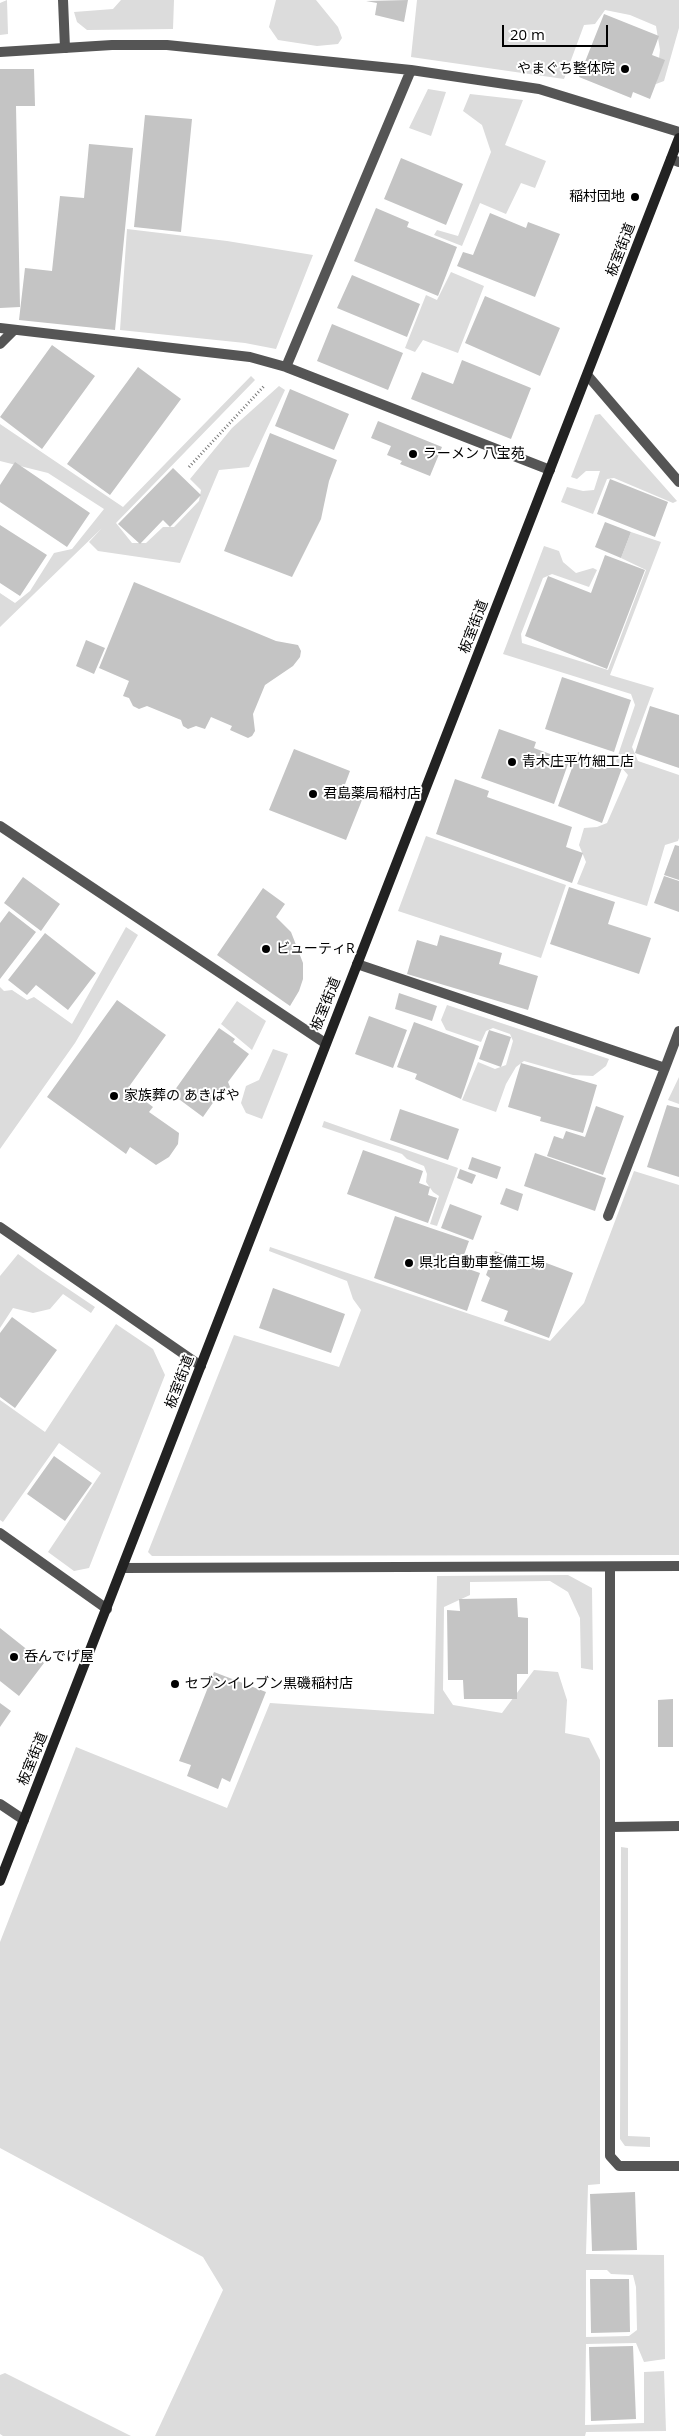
<!DOCTYPE html>
<html>
<head>
<meta charset="utf-8">
<style>
  body { margin:0 }
  #map { position:relative; width:679px; height:2436px; overflow:hidden; background:#fff; font-family:"Open Sans",sans-serif }
  canvas { display:block }
  .scale { position:absolute; left:502px; top:25px; width:106px; height:22px; box-sizing:border-box; border:2px solid #000; border-top:0; padding-left:6px; font-size:15px; line-height:18px; white-space:nowrap; color:#000; -webkit-text-stroke:4px #fff; paint-order:stroke }
</style>
</head>
<body>
<div id="map">
<canvas width="679" height="2436"></canvas>
<div class="scale">20 m</div>
</div>
<script>
const g = document.querySelector('canvas').getContext('2d');
g.lineJoin = 'round';
function fillPath(path, color) { g.fillStyle = color; g.fill(path, 'evenodd'); }
const shape = rows => new Path2D(rows.map(r => 'M' + r).join(''));
function strokePath(path, color, width, dash) { g.strokeStyle = color; g.lineWidth = width; g.lineCap = dash ? 'butt' : 'round'; g.setLineDash(dash || []); g.stroke(path); }
function write(font, color, halo, rows, align = 'center') {
  g.font = font + ' "Open Sans","Noto Sans JP",sans-serif'; g.lineWidth = 4; g.setLineDash([]); g.textBaseline = 'middle'; g.strokeStyle = halo; g.fillStyle = color; for (const [text, x, y, turn = 0] of rows) {
    g.save(); g.translate(x, y); g.rotate((+turn || 0) * Math.PI / 180); g.textAlign = isNaN(turn) ? turn : align; if (halo) g.strokeText(text, 0, 0); g.fillText(text, 0, 0); g.restore();
  }
}
const green = shape([
  [7,0,8,34,0,35,0,3],
  [121,0,174,0,173,29,87,30,77,22,74,12,113,9],
  [276,0,316,0,338,27,342,38,338,44,317,46,278,40,269,27],
  [417,0,679,0,679,28,664,81,656,84,660,50,656,26,630,15,605,10,595,24,584,25,564,79,411,57],
  [428,89,446,92,431,136,409,128],
  [470,94,523,100,505,145,546,161,535,188,521,183,506,214,480,203,462,246,434,235,437,230,458,236,491,152,482,125,463,111],
  [127,229,227,241,313,255,276,349,245,343,120,330],
  [451,272,484,286,458,353,423,340,415,352,405,348,426,295,437,300],
  [251,376,255,380,116,523,132,543,146,543,163,527,174,527,199,501,201,490,190,479,232,428,279,386,285,390,249,467,219,470,180,563,98,551,89,542,102,528,0,627,0,593,15,603,30,591,54,553,72,549,104,509,48,473,0,461,0,424,123,507],
  [600,414,677,501,673,503,614,478,607,479,593,514,561,502,567,487,583,491,594,490,600,471,586,471,577,479,571,477,595,415],
  [631,532,661,542,610,675,654,688,632,747,638,761,679,775,679,838,678,841,665,845,647,906,577,884,586,862,579,845,584,828,597,827,607,823,628,775,616,761,635,705,631,694,503,654,544,546,559,551,563,562,576,573,593,568,597,570,589,587,552,574,543,578,521,634,522,643,608,670,646,570,621,558],
  [426,836,566,885,541,958,398,911],
  [126,927,138,935,105,992,75,1043,0,1149,0,987,4,991,12,990,27,1000,34,997,72,1024],
  [237,1001,266,1021,252,1050,221,1024],
  [447,1005,609,1059,606,1066,593,1076,573,1075,524,1061,516,1067,506,1084,496,1112,462,1100,478,1062,495,1069,506,1065,513,1041,510,1034,493,1028,486,1031,481,1042,446,1030,441,1020],
  [273,1049,288,1054,262,1119,246,1113,241,1103,246,1086,259,1080],
  [679,1077,679,1104,668,1100],
  [324,1121,458,1168,437,1226,430,1224,439,1196,433,1192,426,1182,427,1174,424,1166,407,1159,402,1154,322,1127],
  [634,1171,679,1185,679,1555,152,1556,148,1552,234,1335,339,1367,361,1310,353,1299,347,1281,269,1251,270,1247,550,1341,584,1303],
  [18,1254,40,1270,95,1307,91,1313,63,1294,50,1309,33,1313,13,1308,0,1328,0,1276],
  [116,1324,153,1349,165,1375,89,1568,74,1571,48,1552,101,1473,59,1443,3,1522,0,1520,0,1400,45,1432],
  [568,1575,592,1588,593,1670,581,1668,580,1618,568,1592,550,1581,470,1582,470,1595,444,1607,443,1690,453,1705,502,1713,534,1670,558,1672,567,1700,565,1733,589,1738,600,1760,600,2184,588,2185,586,2254,664,2255,665,2359,644,2362,636,2343,586,2344,585,2425,644,2423,644,2372,664,2371,666,2431,586,2432,585,2436,155,2436,223,2290,203,2257,0,2148,0,1942,76,1747,227,1808,270,1703,434,1714,437,1576],
  [586,2270,607,2270,611,2274,633,2275,636,2287,637,2330,629,2336,586,2337],
  [621,1847,628,1848,628,2136,650,2137,650,2147,625,2146,620,2139],
  [5,2373,131,2436,3,2436,0,2434,0,2375]
]);
const building = shape([
  [408,0,404,22,375,15,377,3,366,1],
  [604,14,659,36,652,55,665,60,650,99,633,92,631,98,579,77],
  [0,69,34,69,35,106,16,106,20,307,0,308],
  [145,115,192,119,181,232,134,227],
  [89,144,133,148,115,330,19,320,25,268,52,271,60,196,84,198],
  [401,158,463,184,446,225,384,199],
  [376,208,409,222,407,227,457,247,438,296,354,261],
  [490,213,526,228,528,222,560,234,535,297,457,266,463,252,473,255],
  [352,275,420,304,407,337,337,308],
  [485,296,560,328,540,376,465,343],
  [332,324,403,353,388,390,317,361],
  [52,345,95,376,42,449,0,417],
  [462,360,531,388,511,439,411,399,422,372,453,384],
  [138,367,181,399,110,495,67,464],
  [290,389,349,414,334,450,275,426],
  [378,421,442,447,430,476,400,464,402,461,387,455,391,446,371,438],
  [270,433,337,460,329,481,321,519,292,577,224,551],
  [15,462,90,513,67,547,0,502,0,485],
  [173,468,201,495,170,527,163,520,140,544,118,524],
  [610,479,668,502,655,537,597,514],
  [605,522,631,532,621,558,595,547],
  [0,525,47,555,20,596,0,583],
  [605,555,645,570,607,669,525,636,548,576,591,593],
  [134,582,276,641,298,645,301,651,300,657,293,666,265,685,253,714,255,731,252,736,248,738,230,730,232,726,211,717,205,729,196,726,188,729,183,726,181,720,147,706,139,709,133,706,129,698,123,696,129,681,99,668],
  [86,640,105,648,94,674,76,666],
  [562,677,631,700,614,752,545,729],
  [650,706,679,715,679,768,635,753],
  [499,729,536,742,534,748,569,761,554,804,481,778],
  [294,749,350,771,344,787,364,795,346,840,269,810],
  [578,752,622,768,602,823,558,806],
  [455,779,489,791,487,797,572,827,566,847,583,853,572,883,436,834],
  [675,845,679,846,679,880,664,875],
  [664,876,679,881,679,912,654,903],
  [23,877,60,904,41,931,4,903],
  [569,887,615,902,608,924,651,938,639,974,550,944],
  [263,888,285,904,276,917,291,932,303,963,303,979,299,991,290,1006,217,955],
  [9,911,36,932,0,979,0,923],
  [45,933,96,973,68,1010,36,985,27,995,8,980],
  [440,935,502,953,499,964,538,976,528,1010,407,974,417,940,437,946],
  [399,993,437,1006,432,1021,395,1009],
  [117,1000,166,1035,128,1088,153,1107,149,1112,179,1133,178,1144,169,1157,156,1165,130,1147,126,1154,47,1097],
  [369,1016,407,1030,393,1068,355,1054],
  [414,1022,479,1046,461,1099,415,1079,417,1074,397,1067],
  [219,1028,235,1039,233,1042,249,1054,228,1082,230,1087,227,1094,217,1097,203,1117,172,1094],
  [489,1030,511,1037,501,1067,479,1059],
  [521,1063,597,1085,583,1133,540,1121,541,1117,508,1107],
  [667,1105,679,1108,679,1177,647,1167],
  [596,1106,624,1116,603,1175,547,1156,554,1136,563,1139,566,1131,585,1137],
  [400,1109,459,1129,448,1160,390,1140],
  [363,1150,423,1171,419,1183,430,1187,428,1195,437,1198,428,1223,347,1194],
  [535,1153,606,1178,595,1211,524,1186],
  [472,1157,501,1167,497,1179,468,1169],
  [460,1169,476,1175,472,1184,457,1178],
  [506,1188,523,1194,518,1211,500,1204],
  [450,1204,482,1216,473,1240,441,1228],
  [395,1216,469,1241,460,1266,480,1273,467,1311,374,1278],
  [495,1251,531,1264,533,1258,573,1273,549,1338,504,1321,508,1311,481,1301,490,1278,486,1275],
  [273,1288,345,1314,331,1353,259,1328],
  [12,1317,57,1350,15,1408,0,1397,0,1333],
  [54,1456,92,1483,65,1521,27,1494],
  [517,1598,518,1617,528,1618,528,1674,517,1674,517,1699,464,1699,463,1680,448,1680,447,1610,460,1611,459,1599],
  [0,1628,44,1663,19,1696,0,1681],
  [214,1672,266,1692,230,1782,222,1778,218,1789,187,1776,191,1765,179,1761],
  [673,1699,673,1747,658,1747,658,1700],
  [0,1703,11,1711,0,1727],
  [635,2192,637,2250,592,2251,590,2194],
  [590,2279,629,2279,630,2332,591,2333],
  [633,2346,636,2419,591,2421,589,2347]
]);
const path = shape([
  [189,467,265,385]
]);
const service = shape([
  [63,0,65,48],
  [357,964,665,1068,679,1031],
  [608,1216,665,1068],
  [610,1827,679,1826]
]);
const minor = shape([
  [0,52,112,45,167,45,411,70,539,89,679,132],
  [671,159,679,162],
  [0,328,250,357,286,367,550,470],
  [0,344,14,330],
  [286,367,411,70],
  [588,376,679,482],
  [0,826,325,1043],
  [0,1227,201,1366],
  [0,1533,107,1609],
  [610,1567,610,2156,619,2166,679,2166],
  [123,1568,679,1566],
  [0,1804,24,1820]
]);
const secondary = shape([
  [0,1881,679,138]
]);
const markers = [
  [625,69,5,"#000"],
  [635,197,5,"#000"],
  [413,454,5,"#000"],
  [512,762,5,"#000"],
  [313,794,5,"#000"],
  [266,949,5,"#000"],
  [114,1096,5,"#000"],
  [409,1263,5,"#000"],
  [14,1657,5,"#000"],
  [175,1684,5,"#000"]
];
const poiNames = [
  ["やまぐち整体院",615,69,"right"],
  ["稲村団地",625,197,"right"],
  ["ラーメン 八宝苑",423,454],
  ["青木庄平竹細工店",522,762],
  ["君島薬局稲村店",323,794],
  ["ビューティR",276,949],
  ["家族葬の あきばや",124,1096],
  ["県北自動車整備工場",419,1263],
  ["呑んでげ屋",24,1657],
  ["セブンイレブン黒磯稲村店",185,1684]
];
const streetNames = [
  ["板室街道",621,250,-69],
  ["板室街道",474,627,-69],
  ["板室街道",326,1004,-68],
  ["板室街道",180,1382,-69],
  ["板室街道",33,1759,-68]
];
fillPath(green, '#dcdcdc');
fillPath(building, '#c4c4c4');
strokePath(path, '#777', 3, [1, 2.5]);
strokePath(service, '#555', 10);
strokePath(minor, '#555', 10);
strokePath(secondary, '#222', 10);
for (const [x, y, r, color] of markers) { const dot = new Path2D(); dot.arc(x, y, r, 0, 2 * Math.PI); g.fillStyle = color; g.fill(dot); strokePath(dot, '#fff', 2); }
write('14px', '#000', '#fff', poiNames, 'left');
write('14px', '#000', '#fff', streetNames);
</script>
</body>
</html>
